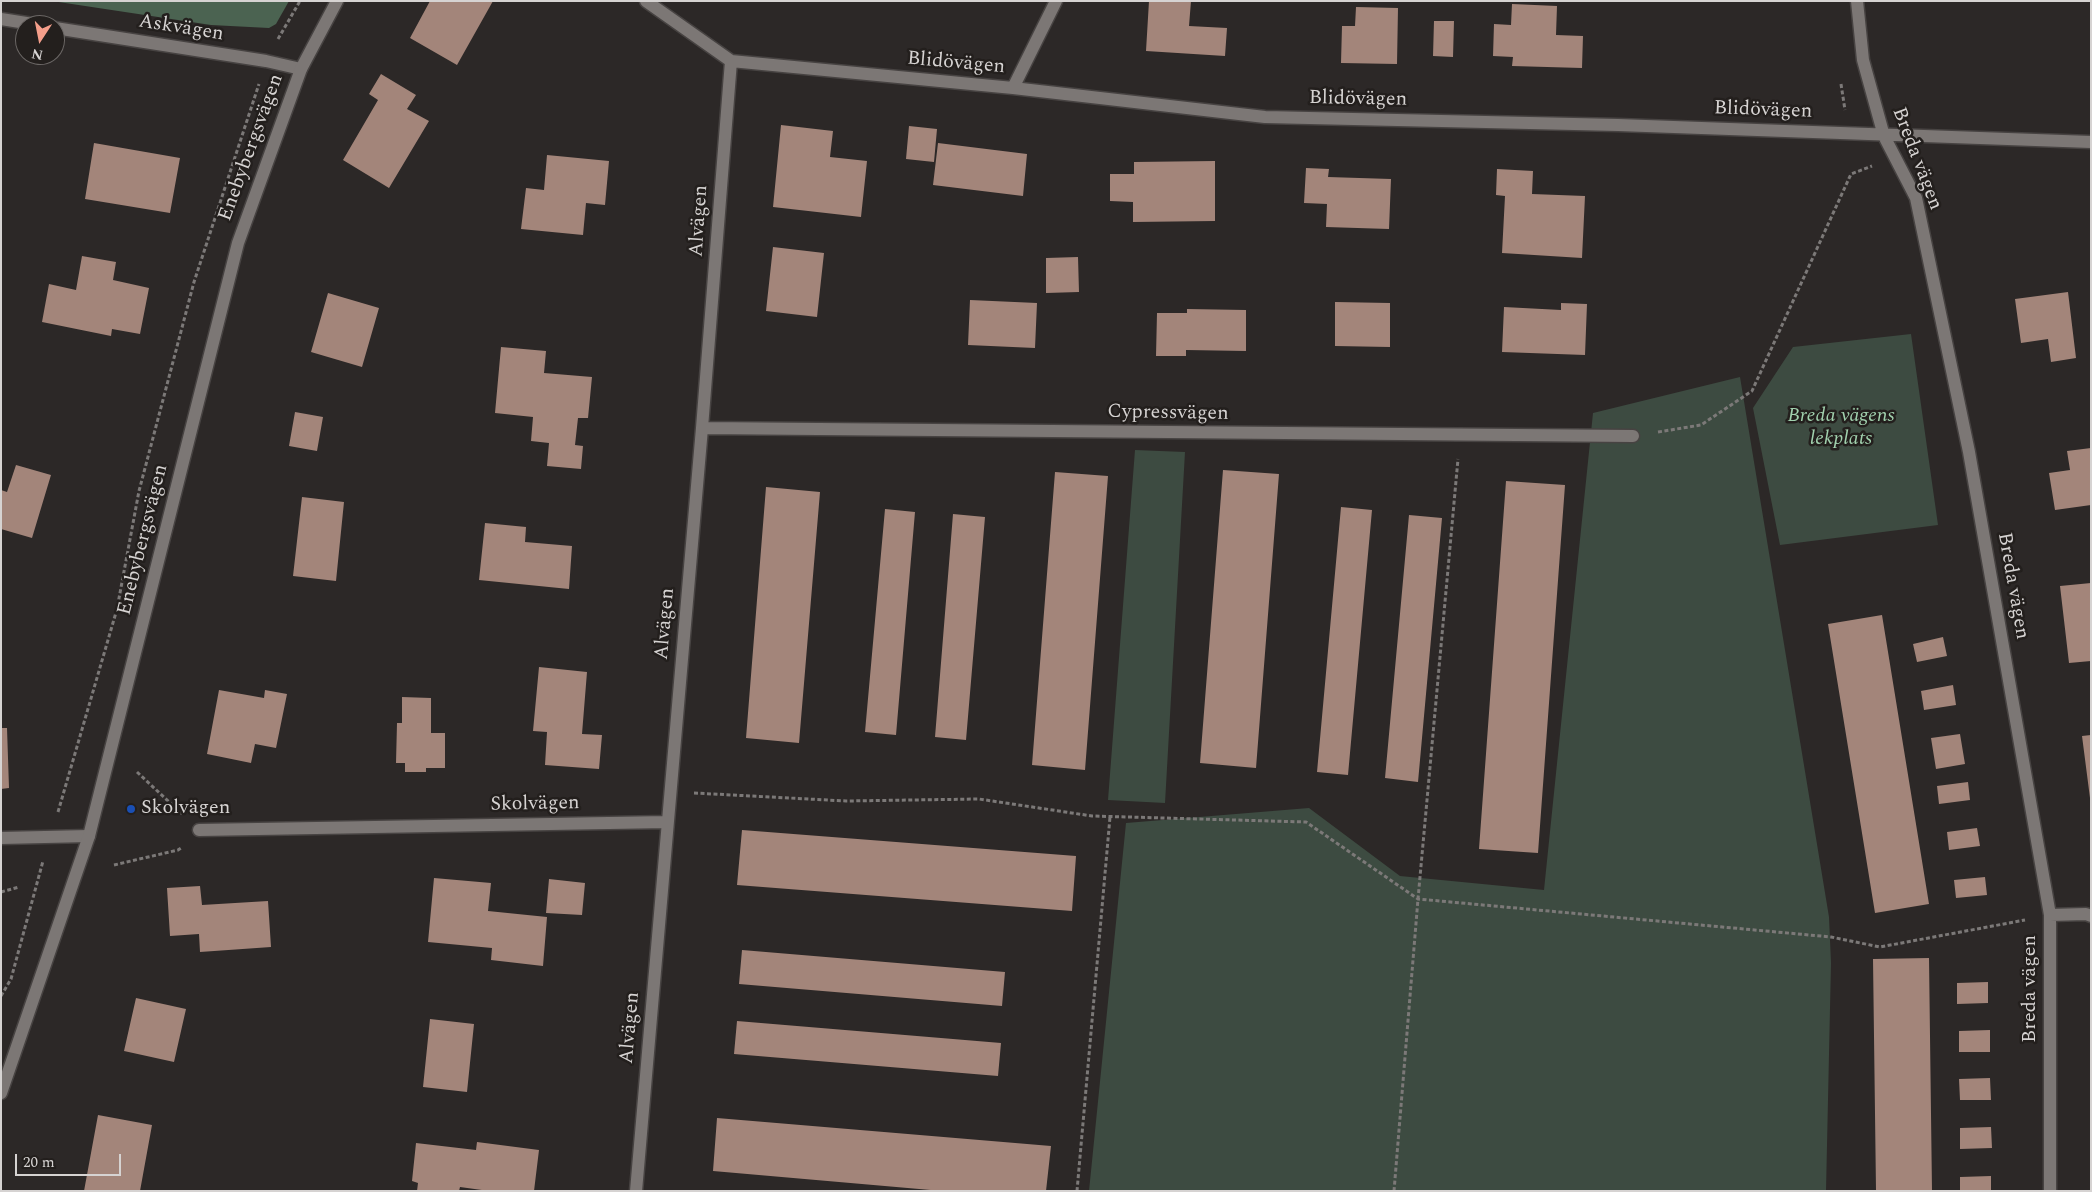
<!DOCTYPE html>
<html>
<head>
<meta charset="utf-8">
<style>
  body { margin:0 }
  #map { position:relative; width:2092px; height:1192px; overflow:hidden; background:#2c2827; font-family:Spectral,serif }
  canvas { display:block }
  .frame { position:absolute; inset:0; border:2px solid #d6d3d2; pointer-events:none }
  .north { position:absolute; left:15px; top:15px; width:50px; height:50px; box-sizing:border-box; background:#231f1d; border:1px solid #6b6765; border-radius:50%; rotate:191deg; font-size:14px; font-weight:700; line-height:20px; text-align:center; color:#d6d3d2 }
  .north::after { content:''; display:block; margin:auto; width:18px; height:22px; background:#f49e8a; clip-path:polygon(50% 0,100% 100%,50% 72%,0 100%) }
  .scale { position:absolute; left:15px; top:1154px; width:106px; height:22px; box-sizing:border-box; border:2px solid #d6d3d2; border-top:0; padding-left:6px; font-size:15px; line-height:18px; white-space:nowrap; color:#d6d3d2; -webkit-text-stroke:4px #231f1d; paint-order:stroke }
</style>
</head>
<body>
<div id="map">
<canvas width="2092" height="1192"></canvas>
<div class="frame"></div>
<div class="north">N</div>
<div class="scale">20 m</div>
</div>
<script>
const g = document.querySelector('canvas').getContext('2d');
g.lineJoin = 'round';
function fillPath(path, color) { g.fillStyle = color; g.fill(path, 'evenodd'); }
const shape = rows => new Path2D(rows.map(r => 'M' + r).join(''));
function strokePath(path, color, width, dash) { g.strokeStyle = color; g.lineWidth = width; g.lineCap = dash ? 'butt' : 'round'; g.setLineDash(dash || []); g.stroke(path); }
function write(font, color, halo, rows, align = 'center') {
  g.font = font + ' Spectral,serif'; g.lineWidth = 5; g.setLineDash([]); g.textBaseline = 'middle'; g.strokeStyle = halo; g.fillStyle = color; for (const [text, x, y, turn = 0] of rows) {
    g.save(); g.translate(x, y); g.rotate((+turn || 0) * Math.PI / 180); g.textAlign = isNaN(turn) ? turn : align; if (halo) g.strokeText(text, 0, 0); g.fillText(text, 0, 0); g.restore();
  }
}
const green = shape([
  [1911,334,1938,525,1780,545,1753,408,1793,347],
  [1740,377,1829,917,1831,963,1826,1191,1089,1191,1126,823,1309,808,1400,876,1544,890,1593,413],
  [1135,450,1185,452,1165,803,1108,800]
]);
const forest = shape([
  [52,1,289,1,276,24,269,28,211,25]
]);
const building = shape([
  [430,1,493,1,457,65,410,38],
  [1149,1,1191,1,1189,26,1227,28,1225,56,1146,51],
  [1512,4,1557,6,1556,35,1583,36,1582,68,1512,66,1513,57,1493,56,1494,24,1511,25],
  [1356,7,1398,8,1397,64,1341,63,1342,26,1355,26],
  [1434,21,1454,21,1453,57,1433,56],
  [381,74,416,95,407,109,429,121,389,188,343,160,378,100,369,94],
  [781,125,833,131,830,157,867,161,861,217,773,207],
  [909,126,937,129,934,162,906,159],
  [94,143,180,158,170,213,85,199],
  [938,143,1027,154,1023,196,933,185],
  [547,155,609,161,605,205,586,203,583,235,521,229,526,188,544,190],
  [1215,161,1215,221,1133,222,1133,202,1110,201,1110,174,1134,174,1134,162],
  [1306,168,1329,169,1328,177,1391,179,1389,229,1326,227,1327,204,1304,203],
  [1497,169,1533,171,1532,194,1585,196,1582,258,1502,253,1505,196,1496,195],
  [773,247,824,253,817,317,766,311],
  [82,256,116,262,113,280,149,288,140,334,112,329,111,336,42,322,49,284,76,290],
  [1078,257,1079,292,1046,293,1046,258],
  [2068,292,2076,358,2051,362,2048,339,2021,343,2015,299],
  [328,293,379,308,362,367,311,352],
  [970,300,1037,303,1035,348,968,345],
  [1335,302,1390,303,1390,347,1335,346],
  [1561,303,1587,304,1585,355,1502,352,1504,307,1561,310],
  [1187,309,1246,310,1246,351,1186,350,1186,356,1156,356,1157,313,1187,313],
  [501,347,546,351,544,373,592,377,588,418,578,418,575,445,583,446,581,469,547,466,549,443,531,441,533,417,495,413],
  [295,412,323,417,317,451,289,446],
  [2091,448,2091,505,2055,510,2049,473,2070,470,2067,451],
  [16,465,51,475,32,538,1,529,1,490,7,492],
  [1223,470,1279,474,1256,768,1200,763],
  [1055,472,1108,476,1085,770,1032,765],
  [1506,481,1565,485,1538,853,1479,849],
  [766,487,820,492,799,743,746,738],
  [302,497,344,502,336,581,293,576],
  [1341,507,1372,510,1348,775,1317,772],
  [885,509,915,512,896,735,865,732],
  [953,514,985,517,966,740,935,737],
  [1409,515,1442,518,1418,782,1385,778],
  [485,523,526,527,525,542,572,546,569,589,479,580],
  [2091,583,2091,661,2069,663,2060,586],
  [1882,615,1929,904,1875,913,1828,624],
  [1943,637,1947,656,1917,662,1913,644],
  [539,667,587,672,582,734,602,735,599,769,545,765,547,732,533,731],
  [1953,685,1956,705,1924,710,1921,691],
  [219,690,264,698,265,690,287,694,276,748,255,744,251,763,207,754],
  [402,697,431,698,431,733,445,733,445,768,426,768,426,772,405,772,405,763,396,763,397,723,402,723],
  [1,728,7,728,9,788,1,789],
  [1960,734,1965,764,1936,769,1931,738],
  [2091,735,2091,798,2090,798,2082,736],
  [1968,782,1970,800,1939,804,1937,786],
  [1977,828,1980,846,1949,850,1947,832],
  [742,830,1076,856,1072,911,737,885],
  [1985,877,1987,895,1956,898,1954,880],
  [434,878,491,883,488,911,547,917,543,966,491,960,492,948,428,942],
  [549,879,585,883,582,915,546,913],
  [200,886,202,905,268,901,271,947,200,952,199,934,170,936,167,888],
  [742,950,1005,972,1002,1006,739,984],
  [1929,958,1932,1191,1876,1191,1873,959],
  [1988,982,1988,1003,1957,1004,1957,983],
  [136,998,186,1009,174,1062,124,1051],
  [430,1019,474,1024,467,1092,423,1087],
  [737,1021,1001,1043,998,1076,734,1054],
  [1990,1030,1990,1052,1959,1052,1959,1031],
  [1990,1078,1991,1100,1960,1100,1959,1079],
  [98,1115,152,1125,140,1191,84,1191],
  [717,1118,1051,1146,1046,1191,942,1191,713,1171],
  [1991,1127,1992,1148,1960,1149,1960,1128],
  [477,1142,539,1150,534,1191,489,1191,460,1187,459,1191,417,1191,418,1183,412,1181,416,1143,476,1150],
  [1991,1176,1991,1191,1960,1191,1960,1177]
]);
const path = shape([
  [278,39,300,1],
  [1841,84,1845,110],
  [1658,432,1701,425,1752,391,1851,174,1872,166],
  [137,772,182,814],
  [694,793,846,801,979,799,1092,816,1306,822,1418,899,1831,937,1880,947,2025,920],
  [58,812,117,609,139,491,194,282,259,84],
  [114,865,178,850,181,848],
  [1,892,19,887],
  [1,996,11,979,43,861],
  [1077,1191,1110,817],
  [1394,1191,1418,899,1458,459]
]);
const minor = shape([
  [646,1,731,61,1013,88,1265,117,1618,125,2091,142],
  [1857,1,1863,60,1884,136,1916,198,1969,452,2050,915,2050,1191],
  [1,19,39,25],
  [55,28,266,61,301,69],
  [1013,88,1056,1],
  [702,428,1633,436],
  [199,830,667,822],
  [1,838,89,836],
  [2050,915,2086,914,2091,916],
  [636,1191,702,428,731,61]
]);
const secondary = shape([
  [1,1093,89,836,238,243,301,69,337,1]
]);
const markers = [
  [131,809,5,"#1a4fb4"]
];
const streetNames = [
  ["Askvägen",181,29,9],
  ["Blidövägen",956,64,5],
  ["Blidövägen",1358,100,1],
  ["Blidövägen",1763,111,2],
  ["Enebybergsvägen",252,148,-70],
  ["Breda vägen",1916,159,69],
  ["Alvägen",700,221,-86],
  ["Cypressvägen",1168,414,1],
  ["Enebybergsvägen",144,540,-76],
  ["Breda vägen",2012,586,80],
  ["Alvägen",666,624,-85],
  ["Skolvägen",535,805,-1],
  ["Breda vägen",2031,989,-90],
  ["Alvägen",631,1028,-85]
];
const parkNames = [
  ["Breda vägens",1841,417],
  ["lekplats",1841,440]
];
const poiNames = [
  ["Skolvägen",141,809]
];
fillPath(green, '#3d4b41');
fillPath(forest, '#4b6351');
fillPath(building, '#a3857a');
strokePath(minor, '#474342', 15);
strokePath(secondary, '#474342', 15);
strokePath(path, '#7c7978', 3, [4, 2.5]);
strokePath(minor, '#7c7775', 12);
strokePath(secondary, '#7c7775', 12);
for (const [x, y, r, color] of markers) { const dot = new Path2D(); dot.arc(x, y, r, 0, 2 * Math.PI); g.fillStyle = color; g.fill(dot); strokePath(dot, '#231f1d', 2); }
write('20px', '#d6d3d2', '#231f1d', streetNames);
write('italic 20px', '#a1d1ae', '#231f1d', parkNames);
write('20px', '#d6d3d2', '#231f1d', poiNames, 'left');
</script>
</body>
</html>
